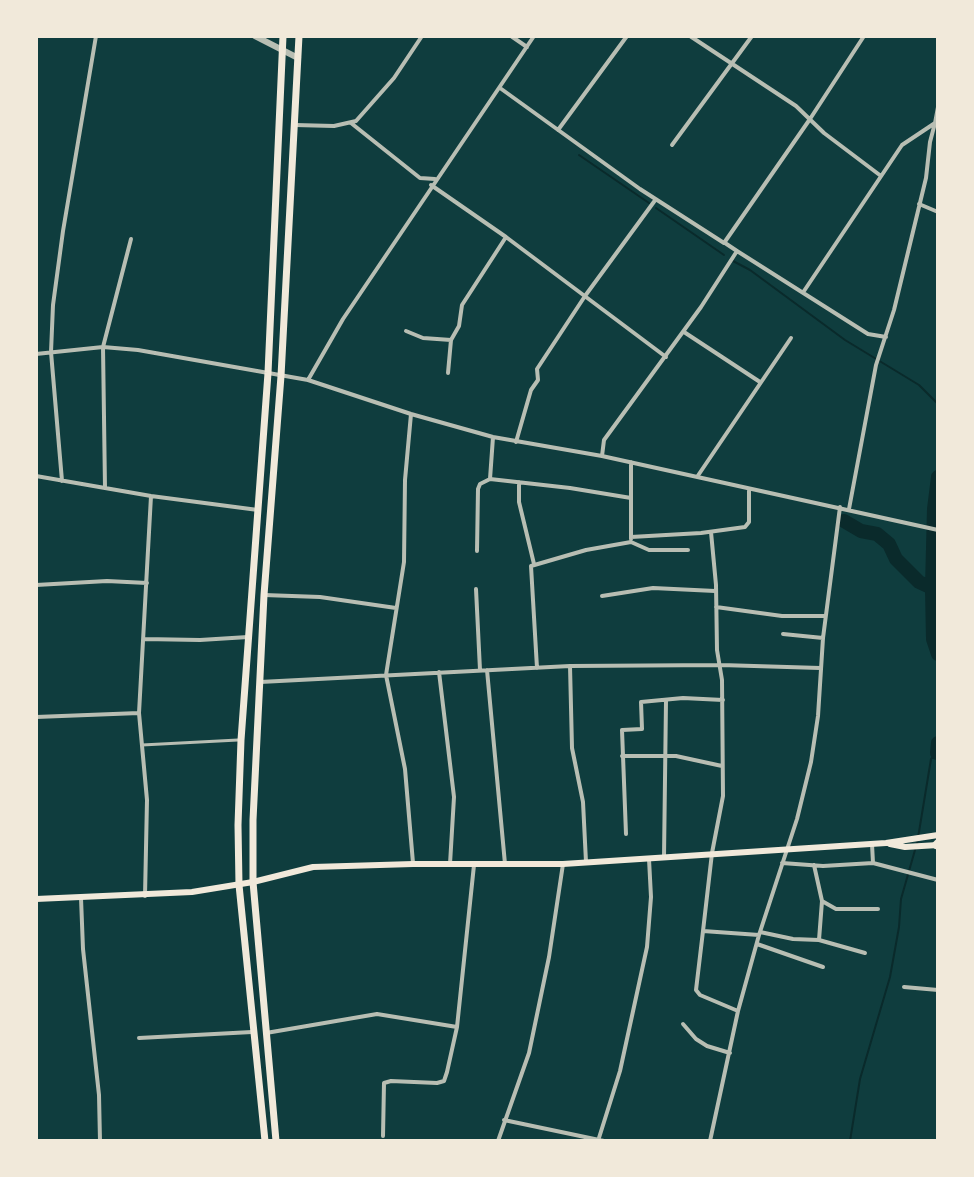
<!DOCTYPE html>
<html>
<head>
<meta charset="utf-8">
<style>
  body { margin:0 }
  #map { position:relative; width:974px; height:1177px; overflow:hidden; background:#0f3d3e; font-family:"Golos Text",sans-serif }
  canvas { display:block }
  .frame { position:absolute; inset:0; border:38px solid #f1e9da; pointer-events:none }
</style>
</head>
<body>
<div id="map">
<canvas width="974" height="1177"></canvas>
<div class="frame"></div>
</div>
<script>
const g = document.querySelector('canvas').getContext('2d');
g.lineJoin = 'round';
const shape = rows => new Path2D(rows.map(r => 'M' + r).join(''));
function strokePath(path, color, width, dash) { g.strokeStyle = color; g.lineWidth = width; g.lineCap = dash ? 'butt' : 'round'; g.setLineDash(dash || []); g.stroke(path); }
const stream = shape([
  [579,155,649,203],
  [656,208,724,255],
  [733,261,750,270,845,340,919,385,938,404],
  [917,844,931,759,937,753],
  [850,1141,860,1079,890,977,899,927,901,899,915,850]
]);
const river = shape([
  [938,477,934,509,932,588,933,639,938,654],
  [844,521,861,531,877,534,889,544,896,559,919,582,932,588],
  [937,753,938,743]
]);
const pedestrian = shape([
  [142,745,238,740]
]);
const minor = shape([
  [511,36,527,47],
  [690,36,796,106,824,133,881,176],
  [500,88,640,189,724,243,810,119,864,36],
  [351,123,420,178,435,179],
  [295,125,334,126,356,121,394,78,422,36],
  [558,130,627,36],
  [672,145,752,36],
  [431,185,506,237,462,305,459,326,451,340,448,373],
  [919,204,938,212],
  [506,237,666,357],
  [737,251,868,334,886,337],
  [804,291,902,145,935,123,938,107],
  [406,331,423,338,451,340],
  [684,332,760,382],
  [36,354,103,347,138,350,308,380,411,414,493,437,602,456,938,530],
  [308,380,343,319,534,36],
  [411,414,405,480,404,562,386,675,405,769,413,863],
  [516,442,531,390,538,380,537,369,585,296,656,199],
  [602,456,604,440,701,307,737,251,725,243],
  [631,462,631,539],
  [36,476,151,496,258,510],
  [697,477,791,338],
  [490,479,493,437],
  [62,481,51,352,53,305,63,231,96,36],
  [519,482,519,502,534,564],
  [105,488,103,347,131,239],
  [849,509,876,365,894,310,926,178,930,142,935,123],
  [711,532,716,585,717,650,722,680,723,796,712,853,703,931,759,935],
  [631,537,701,533,745,527,749,522,749,489],
  [477,551,478,489,480,484,490,479,570,488,631,498],
  [36,585,107,581,147,583],
  [476,589,480,670],
  [264,595,320,597,396,608],
  [602,596,653,588,715,591],
  [716,607,782,616,825,616],
  [783,634,823,638],
  [144,639,200,640,248,637],
  [570,666,572,748,583,802,586,862],
  [537,668,531,566,586,550,631,542,649,550,688,550],
  [487,670,505,864],
  [439,672,454,797,450,864],
  [260,682,570,666,721,665,820,668],
  [36,717,139,713],
  [622,756,676,756,722,766],
  [626,834,622,730,642,729,641,702,683,698,723,700],
  [872,844,873,863,938,880],
  [664,857,666,701],
  [782,863,823,866,873,863],
  [814,865,822,901,819,940],
  [145,896,147,800,139,713,151,496],
  [81,898,83,949,99,1095,100,1141],
  [822,901,836,909,878,909],
  [703,931,696,990,700,995,738,1011],
  [760,932,793,939,819,940,865,953],
  [757,944,823,967],
  [904,987,938,990],
  [683,1024,696,1039,707,1046,730,1053],
  [266,1033,377,1014,457,1027],
  [139,1038,252,1032],
  [504,1120,604,1141],
  [383,1136,384,1083,391,1081,437,1083,444,1081,447,1072,457,1027,474,865],
  [498,1141,529,1053,549,957,563,864],
  [598,1141,620,1071,647,947,651,897,649,859],
  [710,1141,738,1011,759,935,797,819,811,762,818,716,823,638,840,507]
]);
const tertiary = shape([
  [255,36,298,58]
]);
const secondary = shape([
  [890,844,905,847,938,845],
  [36,899,192,892,253,882,313,867,413,864,563,864,886,843,938,835]
]);
const primary = shape([
  [265,1141,239,885,238,825,241,740,268,373,283,36],
  [276,1141,253,882,253,820,264,595,281,376,299,36]
]);
const motorway = shape([
  [936,845,938,843]
]);
strokePath(stream, '#0a2a2b', 2);
strokePath(river, '#0a2a2b', 14);
strokePath(pedestrian, '#b8beb3', 3);
strokePath(minor, '#b8beb3', 4);
strokePath(tertiary, '#b8beb3', 6);
strokePath(secondary, '#f1e9da', 6);
strokePath(primary, '#f1e9da', 7);
strokePath(motorway, '#f1e9da', 8);
</script>
</body>
</html>
